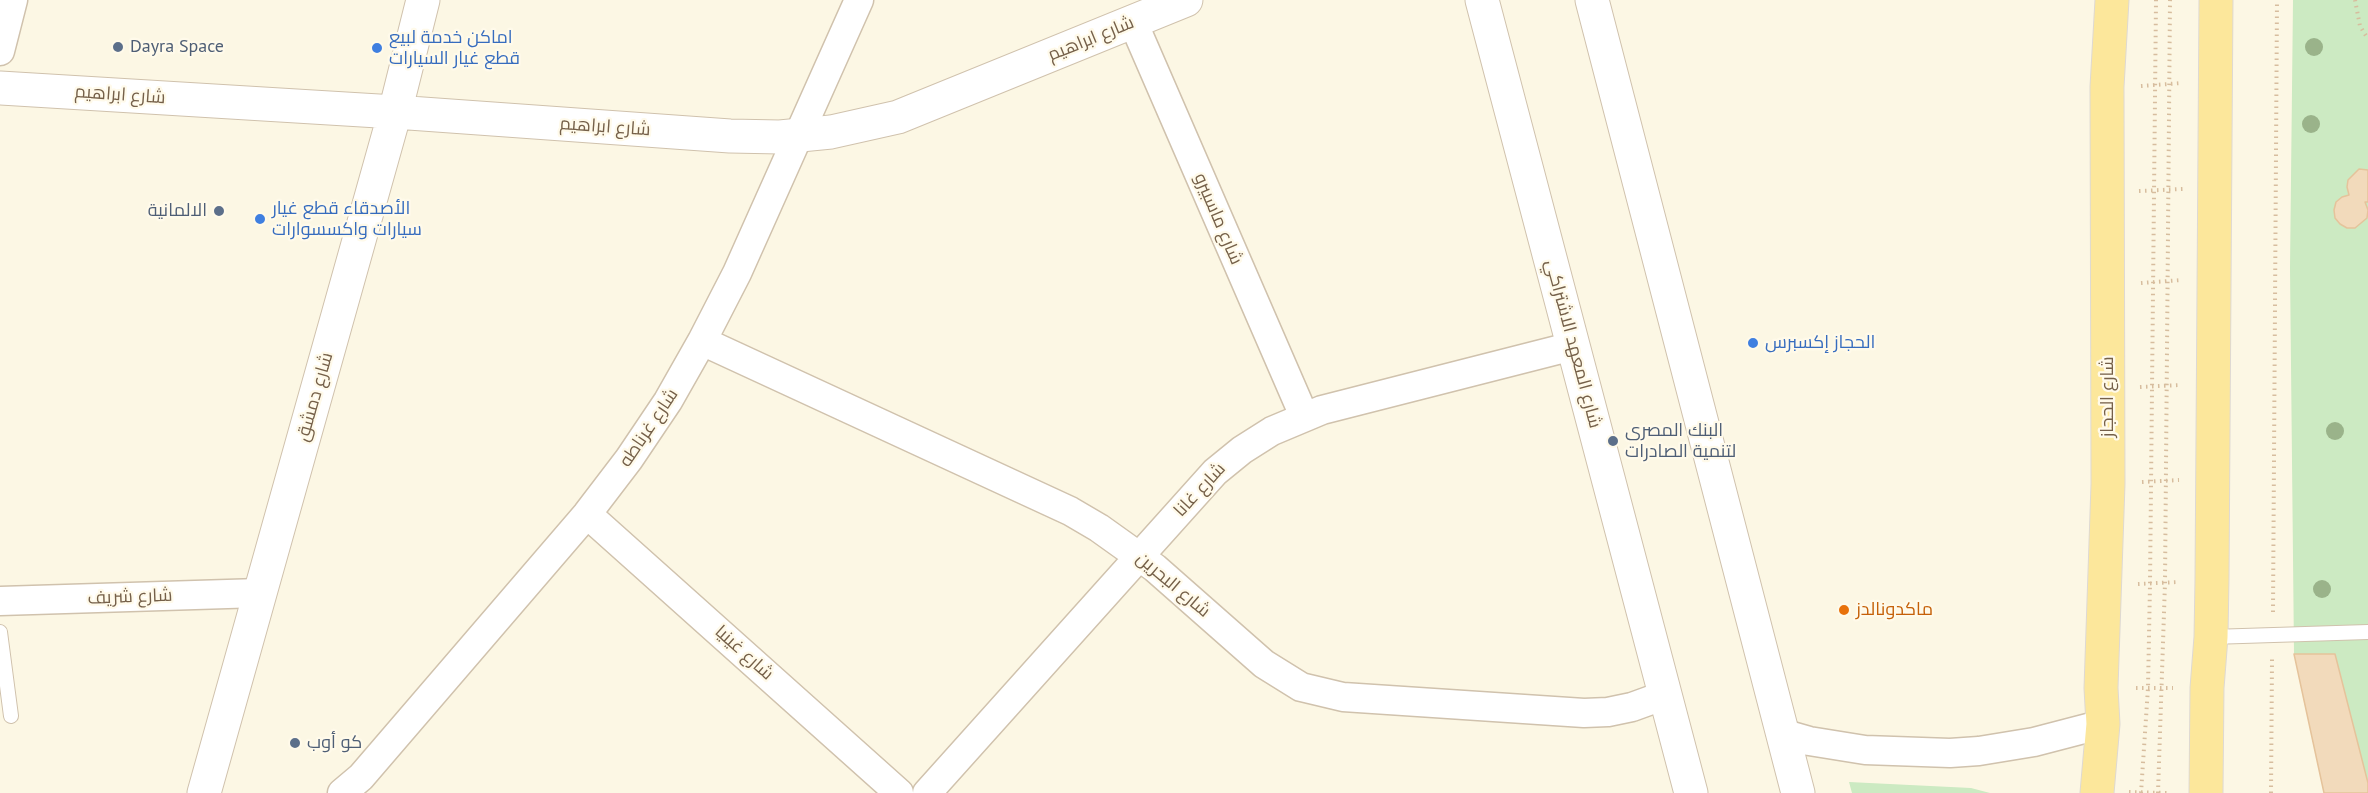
<!DOCTYPE html>
<html>
<head>
<meta charset="utf-8">
<style>
  body { margin:0 }
  canvas { display:block; background:#fcf7e4 }
</style>
</head>
<body>
<canvas width="2368" height="793"></canvas>
<script>
const g = document.querySelector('canvas').getContext('2d');
g.lineJoin = 'round';
function fillPath(path, color) { g.fillStyle = color; g.fill(path, 'evenodd'); }
const shape = rows => new Path2D(rows.map(r => 'M' + r).join(''));
function strokePath(path, color, width, dash) { g.strokeStyle = color; g.lineWidth = width; g.lineCap = dash ? 'butt' : 'round'; g.setLineDash(dash || []); g.stroke(path); }
function write(font, color, halo, rows, align = 'center') {
  g.font = font + ' "PT Sans",Cairo,sans-serif'; g.lineWidth = 4.5; g.setLineDash([]); g.textBaseline = 'middle'; g.strokeStyle = halo; g.fillStyle = color; for (const [text, x, y, turn = 0] of rows) {
    g.save(); g.translate(x, y); g.rotate((+turn || 0) * Math.PI / 180); g.textAlign = isNaN(turn) ? turn : align; if (halo) g.strokeText(text, 0, 0); g.fillText(text, 0, 0); g.restore();
  }
}
const green = shape([
  [2293,0,2368,0,2368,793,2324,793,2294,654,2290,268],
  [1849,782,1971,788,1990,793,1852,793]
]);
const building = shape([
  [2359,169,2368,170,2368,202,2365,202,2368,210,2367,218,2355,228,2347,228,2340,224,2335,218,2334,210,2336,202,2342,197,2349,195,2347,187,2348,180,2359,169],
  [2294,654,2335,654,2368,783,2368,793,2324,793,2294,654]
]);
const path = shape([
  [2355,0,2360,26,2368,39],
  [2141,86,2182,83],
  [2139,191,2183,189],
  [2141,283,2182,280],
  [2140,387,2180,385],
  [2142,482,2179,480],
  [2138,584,2178,582],
  [2273,612,2277,0],
  [2136,688,2173,688],
  [2129,792,2167,793],
  [2141,793,2148,688,2150,584,2156,0],
  [2158,793,2165,583,2170,0],
  [2271,793,2272,659]
]);
const service = shape([
  [0,632,11,716],
  [2211,637,2368,632]
]);
const minor = shape([
  [1133,22,1304,416],
  [0,51,13,0],
  [702,341,1070,511,1099,528,1155,568,1264,664,1301,687,1343,697,1584,713,1608,712,1632,707,1665,695],
  [587,514,899,793],
  [0,601,260,593],
  [1781,733,1809,741,1865,750,1950,753,1979,751,2034,742,2103,724],
  [342,793,361,777,587,514,629,459,668,401,702,341,737,273,859,0],
  [927,793,1215,472,1242,450,1272,431,1322,410,1573,346]
]);
const tertiary = shape([
  [1482,0,1691,793],
  [1592,0,1798,793],
  [0,88,395,112,730,136,780,137,831,132,898,117,1186,0],
  [204,793,395,112,423,0]
]);
const primary = shape([
  [2097,793,2103,724,2101,688,2108,484,2107,87,2112,0],
  [2206,793,2207,688,2211,637,2212,579,2216,0]
]);
const trees = [
  [2314,47],
  [2311,124],
  [2335,431],
  [2322,589]
];
const markers = [
  [118,47,6,"#5c6f8a"],
  [377,48,6,"#3f7fe0"],
  [219,211,6,"#5c6f8a"],
  [260,219,6,"#3f7fe0"],
  [1753,343,6,"#3f7fe0"],
  [1613,441,6,"#5c6f8a"],
  [1844,610,6,"#e8710a"],
  [295,743,6,"#5c6f8a"]
];
const shopNames = [
  ["اماكن خدمة لبيع",389,38],
  ["قطع غيار السيارات",389,59],
  ["الأصدقاء قطع غيار",272,209],
  ["سيارات واكسسوارات",272,230],
  ["الحجاز إكسبرس",1765,343]
];
const streetNames = [
  ["شارع ابراهيم",1091,39,-22],
  ["شارع ابراهيم",120,95,4],
  ["شارع ابراهيم",605,127,4],
  ["شارع ماسبيرو",1218,219,67],
  ["شارع المعهد الاشتراكي",1573,344,75],
  ["شارع دمشق",315,397,-74],
  ["شارع الحجاز",2108,397,-90],
  ["شارع غرناطه",649,428,-56],
  ["شارع غانا",1200,490,-47],
  ["شارع البحرين",1173,585,40],
  ["شارع شريف",130,597,-2],
  ["شارع غينيا",744,653,42]
];
const serviceNames = [
  ["Dayra Space",130,47],
  ["الالمانية",207,211,"right"],
  ["البنك المصرى",1625,431],
  ["لتنمية الصادرات",1625,452],
  ["كو أوب",307,743]
];
const foodNames = [
  ["ماكدونالدز",1856,610]
];
fillPath(green, '#cceac2');
fillPath(building, '#f2dabb');
strokePath(building, '#e5c39b', 1.5);
strokePath(service, '#d0c2ad', 16);
strokePath(minor, '#d0c2ad', 31);
strokePath(tertiary, '#d0c2ad', 35);
strokePath(primary, '#ded9d3', 35);
strokePath(path, '#d7bd9e', 4, [1.5, 4.5]);
strokePath(service, '#fff', 14);
strokePath(minor, '#fff', 28);
strokePath(tertiary, '#fff', 33);
strokePath(primary, '#fce79b', 33);
g.fillStyle = '#9ab38a';
for (const [x, y] of trees) { g.beginPath(); g.arc(x, y, 9, 0, 2 * Math.PI); g.fill(); }
for (const [x, y, r, color] of markers) { const dot = new Path2D(); dot.arc(x, y, r, 0, 2 * Math.PI); g.fillStyle = color; g.fill(dot); strokePath(dot, '#fffaea', 2); }
write('18px', '#366cbe', '#fffaea', shopNames, 'left');
write('18px', '#756049', '#fffaea', streetNames);
write('18px', '#4e5e75', '#fffaea', serviceNames, 'left');
write('18px', '#c56008', '#fffaea', foodNames, 'left');
</script>
</body>
</html>
